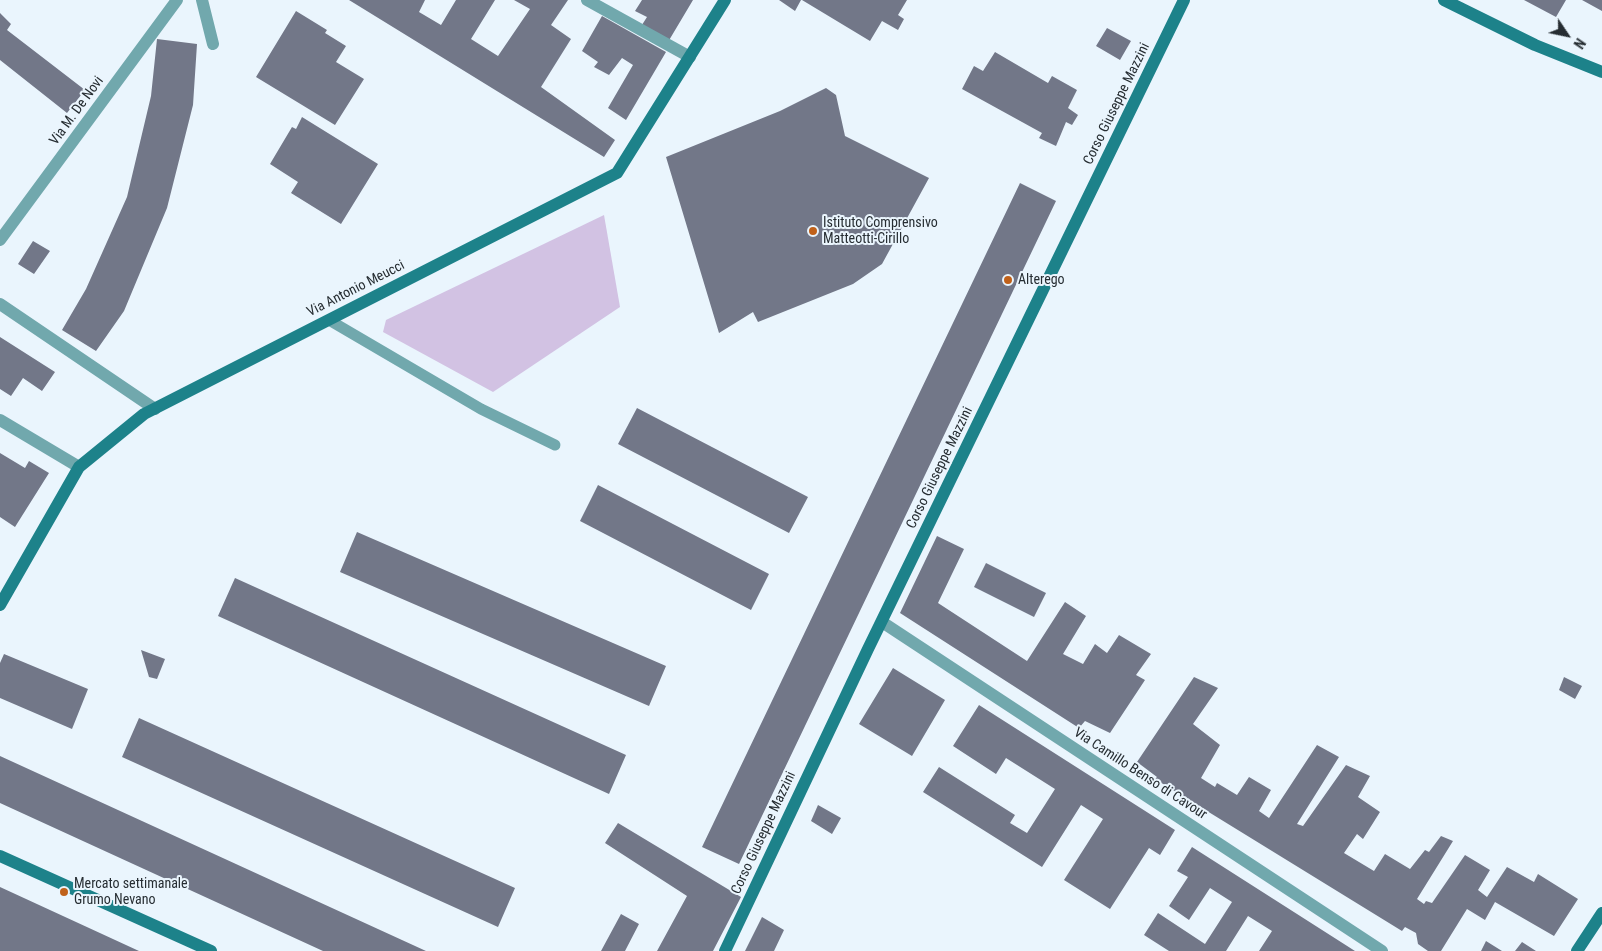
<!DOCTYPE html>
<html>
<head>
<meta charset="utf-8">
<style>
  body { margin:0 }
  #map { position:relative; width:1602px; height:951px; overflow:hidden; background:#eaf5fd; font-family:"Roboto Condensed",sans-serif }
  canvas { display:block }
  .north { position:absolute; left:1542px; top:10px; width:50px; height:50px; -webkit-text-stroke:4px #eaf5fd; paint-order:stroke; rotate:124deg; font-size:14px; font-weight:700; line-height:20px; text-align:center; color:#262d32 }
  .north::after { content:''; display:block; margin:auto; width:18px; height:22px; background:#262d32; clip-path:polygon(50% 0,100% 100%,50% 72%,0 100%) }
</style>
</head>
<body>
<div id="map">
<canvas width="1602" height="951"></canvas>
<div class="north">N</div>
</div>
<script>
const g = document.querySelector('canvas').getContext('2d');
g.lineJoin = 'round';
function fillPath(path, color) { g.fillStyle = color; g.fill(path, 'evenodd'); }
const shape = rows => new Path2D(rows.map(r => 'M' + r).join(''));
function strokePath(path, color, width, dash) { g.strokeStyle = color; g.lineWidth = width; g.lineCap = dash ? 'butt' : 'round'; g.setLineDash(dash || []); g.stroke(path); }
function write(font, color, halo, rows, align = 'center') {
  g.font = font + ' "Roboto Condensed",sans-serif'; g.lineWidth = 4; g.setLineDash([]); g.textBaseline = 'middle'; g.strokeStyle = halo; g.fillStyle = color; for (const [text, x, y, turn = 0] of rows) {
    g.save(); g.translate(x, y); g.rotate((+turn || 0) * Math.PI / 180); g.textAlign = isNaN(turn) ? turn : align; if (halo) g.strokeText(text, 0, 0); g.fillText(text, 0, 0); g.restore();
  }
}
const green = shape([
  [604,215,620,307,493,392,383,332,386,320]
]);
const building = shape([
  [349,0,425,0,419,12,441,25,456,0,495,0,471,39,498,56,530,9,514,0,568,0,551,25,571,39,541,87,615,140,604,157],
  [642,0,693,0,668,42,640,28,647,17,635,11],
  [779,0,801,0,795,11],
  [802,0,907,0,898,15,904,19,898,30,882,21,870,41],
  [1524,0,1566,0,1556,17],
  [1582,0,1602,0,1602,11],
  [296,11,327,30,325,33,346,46,336,62,364,79,335,125,256,77],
  [0,13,11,24,7,30,85,90,67,113,0,60],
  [602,16,666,52,626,120,608,108,633,65,622,58,609,75,594,67,598,62,582,51],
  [1107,28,1131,41,1120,60,1096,46],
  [157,39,197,44,193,105,167,208,124,311,96,351,62,330,86,289,127,197,151,96],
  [995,52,1048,83,1052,76,1077,90,1068,108,1078,115,1072,125,1066,122,1056,146,1039,138,1042,133,962,89,974,66,983,71],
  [826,88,836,95,845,136,929,178,882,264,853,284,758,322,753,312,719,333,666,157,780,111],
  [302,117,378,164,341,224,291,193,298,182,270,164,292,127,296,129],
  [1020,183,1056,201,739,864,702,847],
  [33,241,50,251,34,274,18,264],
  [0,337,55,372,42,391,23,378,11,396,0,389],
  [637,408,808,497,789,533,618,444],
  [0,453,25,468,29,461,49,473,15,527,0,517],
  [598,485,769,574,751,610,580,521],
  [357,532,666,666,649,706,340,572],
  [937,536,964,549,938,603,1027,661,1065,602,1086,616,1063,654,1083,664,1095,644,1107,653,1119,635,1151,654,1136,675,1145,680,1110,733,1085,721,1079,728,900,613],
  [986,563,1046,593,1034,617,974,587],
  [235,578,626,755,609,794,218,616],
  [141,650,165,659,157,679,149,677],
  [4,654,88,689,72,729,0,698,0,663],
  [893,668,945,700,912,756,859,724],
  [1194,677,1218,688,1193,724,1220,745,1201,778,1215,787,1217,783,1237,795,1249,777,1271,790,1259,811,1269,818,1317,745,1339,757,1297,824,1303,826,1346,765,1370,776,1358,797,1380,812,1363,839,1357,834,1344,853,1374,871,1385,854,1410,869,1425,850,1429,852,1441,836,1453,841,1417,899,1424,904,1426,901,1432,903,1465,855,1490,870,1478,890,1487,897,1507,867,1534,882,1538,874,1578,899,1554,936,1495,902,1485,920,1467,909,1441,951,1428,951,1418,944,1416,933,1405,927,1402,931,1155,779,1157,777,1137,762],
  [1564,677,1582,686,1575,699,1559,690],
  [979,705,1175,830,1160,855,1149,848,1110,909,1064,880,1103,819,1081,805,1042,867,923,792,939,767,1015,815,1010,823,1027,833,1055,789,1006,758,996,774,953,746],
  [139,718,515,888,498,927,122,757],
  [0,756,426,951,323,951,0,803],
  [818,805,841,818,832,834,811,821],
  [618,823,741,897,713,951,657,951,687,896,605,843],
  [1192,847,1355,951,1259,951,1272,931,1248,916,1226,951,1169,951,1144,935,1158,913,1205,944,1232,902,1210,888,1189,920,1169,906,1188,877,1177,871],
  [0,887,139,951,0,951],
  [621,914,639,924,625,951,601,951],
  [762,917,784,930,774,951,745,951],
  [1486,941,1502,951,1481,951],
  [1522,942,1536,951,1515,951]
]);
const lane = shape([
  [329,320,481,409,555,445]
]);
const street = shape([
  [202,0,213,44],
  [587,0,690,57],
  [0,240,177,0],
  [0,304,155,409],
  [0,420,79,467],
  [882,622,1382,951]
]);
const secondary = shape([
  [1444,0,1535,45,1602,72],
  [0,605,79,467,144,414,617,173,725,0],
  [0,856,211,951],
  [725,951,868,649,1184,0],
  [1577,951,1602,913]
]);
const markers = [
  [813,231,5,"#c0611a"],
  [1008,280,5,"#c0611a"],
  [64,892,5,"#c0611a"]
];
const streetNames = [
  ["Corso Giuseppe Mazzini",1117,104,-64],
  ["Via M. De Novi",77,111,-54],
  ["Via Antonio Meucci",356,289,-27],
  ["Corso Giuseppe Mazzini",940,468,-64],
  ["Via Camillo Benso di Cavour",1140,774,33],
  ["Corso Giuseppe Mazzini",764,833,-65]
];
const poiNames = [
  ["Istituto Comprensivo",823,223],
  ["Matteotti-Cirillo",823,239],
  ["Alterego",1018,280],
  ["Mercato settimanale",74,884],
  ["Grumo Nevano",74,900]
];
fillPath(green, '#d2c2e3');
fillPath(building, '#727788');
strokePath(lane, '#71a8ad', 11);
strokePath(street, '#71a8ad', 12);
strokePath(secondary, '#1d828a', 12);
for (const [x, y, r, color] of markers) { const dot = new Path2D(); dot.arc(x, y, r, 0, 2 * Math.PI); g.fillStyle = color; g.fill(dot); strokePath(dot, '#eaf5fd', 2); }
write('14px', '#262d32', '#eaf5fd', streetNames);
write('14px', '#262d32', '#eaf5fd', poiNames, 'left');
</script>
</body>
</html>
